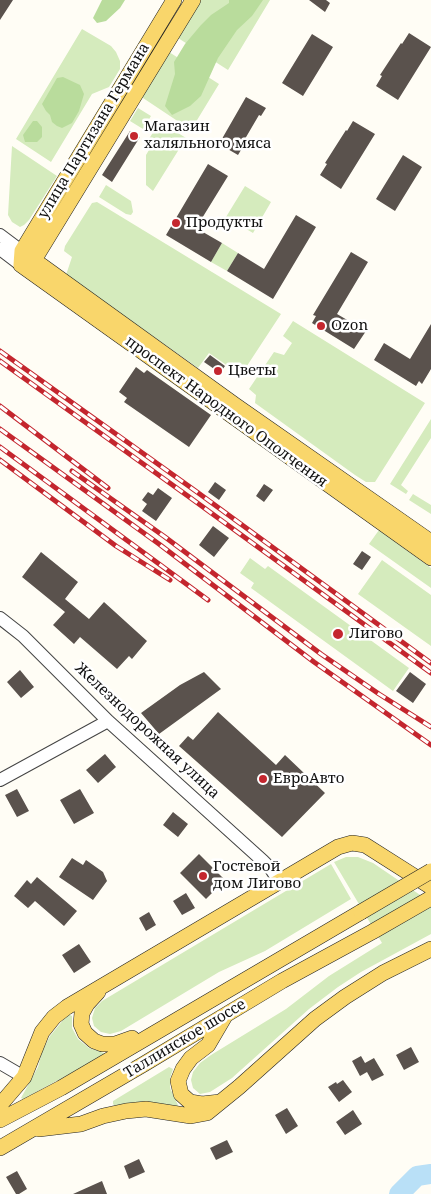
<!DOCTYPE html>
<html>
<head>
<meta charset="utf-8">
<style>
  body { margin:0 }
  canvas { display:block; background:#fffdf5 }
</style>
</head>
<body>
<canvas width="431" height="1194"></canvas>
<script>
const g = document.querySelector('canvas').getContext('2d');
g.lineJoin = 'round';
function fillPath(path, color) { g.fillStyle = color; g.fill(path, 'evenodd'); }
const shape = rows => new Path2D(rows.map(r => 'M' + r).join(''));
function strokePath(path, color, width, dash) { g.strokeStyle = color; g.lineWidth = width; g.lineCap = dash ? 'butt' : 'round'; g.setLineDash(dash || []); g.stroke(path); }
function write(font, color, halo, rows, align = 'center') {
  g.font = font + ' "Noto Serif",serif'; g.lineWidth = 5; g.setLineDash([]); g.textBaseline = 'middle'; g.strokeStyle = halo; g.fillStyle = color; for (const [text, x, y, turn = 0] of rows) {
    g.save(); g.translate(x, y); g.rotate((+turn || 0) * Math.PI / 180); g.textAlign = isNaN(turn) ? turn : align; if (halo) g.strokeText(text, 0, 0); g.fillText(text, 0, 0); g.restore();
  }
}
const green = shape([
  [201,0,270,0,228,70,178,38],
  [82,29,111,46,116,52,120,61,120,69,109,87,92,94,51,162,16,139],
  [169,52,219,84,191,130,143,98,142,95],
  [138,108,151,116,143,129,130,121],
  [159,123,162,123,186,138,153,191,146,185,146,155,152,145,147,142],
  [12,146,57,176,29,220,24,225,20,227,12,222,8,215],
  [106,185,131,201,133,212,131,215,126,214,99,197],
  [245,186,271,202,253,233,226,217],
  [97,202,281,314,241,375,209,353,198,368,66,275,72,257,64,251,65,246,92,203],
  [222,243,238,253,227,271,211,262],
  [293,321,425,403,375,482,366,482,355,475,255,403,256,395,249,389,274,352,284,355,292,343,283,336],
  [431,419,431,438,401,485,408,491,406,494,390,484],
  [413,494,431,505,431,514,409,500],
  [379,530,431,568,431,588,369,544],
  [250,558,265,569,268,566,409,668,393,691,251,588,254,583,240,573],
  [382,560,431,595,431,646,358,594],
  [346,857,358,857,373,863,429,901,431,903,431,934,361,972,338,987,309,1009,232,1078,210,1092,200,1094,193,1088,191,1080,193,1072,200,1063,211,1055,286,1009,329,976,382,943,334,862],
  [331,864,351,899,265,951,219,972,121,1031,110,1034,101,1032,94,1026,92,1018,95,1008,102,1001],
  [68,1014,72,1016,72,1028,78,1039,89,1048,104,1053,103,1056,23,1099,21,1098,38,1067,42,1052,50,1036],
  [169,1067,173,1069,170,1078,170,1088,178,1105,177,1107,147,1103,115,1106,113,1104,113,1101]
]);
const forest = shape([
  [102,0,125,0,120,8,106,21,97,23,93,18],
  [229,0,263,0,252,16,237,30,218,58,201,96,190,106,172,115,165,106,175,74,174,62,185,44,201,25,211,15,229,3],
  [63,77,80,85,84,94,79,111,72,123,62,128,57,126,52,122,50,115,46,111,42,104,57,78],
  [33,121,37,121,42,127,42,137,37,142,25,142,23,135]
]);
const river = shape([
  [399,1194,417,1176,431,1174]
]);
const building = shape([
  [0,0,13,0,0,20],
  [309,0,326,0,330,3,325,12],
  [409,33,431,47,398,100,376,86,382,76,380,75,401,43,402,44],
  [312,34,333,47,303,96,282,83],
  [246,97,266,108,261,116,259,115,242,144,244,145,238,155,219,144],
  [353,121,375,134,341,189,320,175,327,164,325,163,346,130,347,131],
  [130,131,140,137,112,182,102,175],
  [403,155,422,167,395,211,376,199],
  [208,164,228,176,196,228,222,243,211,262,166,235],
  [296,215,316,227,273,299,227,271,238,253,264,269],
  [351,252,368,262,337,314,366,331,354,349,312,323,316,316,313,315],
  [431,324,431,369,422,384,419,381,416,386,374,360,384,343,410,359],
  [210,355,225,366,220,373,204,362],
  [136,367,144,373,147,370,211,415,189,447,124,402,127,398,119,392],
  [215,482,226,490,219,500,208,492],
  [264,484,273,490,264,502,256,496],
  [158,488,172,498,156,521,142,511,147,504,142,500,148,492,153,495],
  [213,526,229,538,214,557,199,545],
  [362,551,371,557,362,570,353,564],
  [41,552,78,582,65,599,89,619,104,602,147,641,132,659,129,656,117,669,80,637,74,644,53,625,65,612,22,577],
  [20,670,34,687,21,698,7,682],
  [204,672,221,689,159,734,141,713,180,685],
  [410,672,426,684,413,703,396,691],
  [218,712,276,765,285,755,325,793,282,837,179,746,188,736,193,740],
  [105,754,116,767,98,783,86,770],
  [17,789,29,811,17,817,5,795],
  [80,789,94,813,74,824,60,800],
  [173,812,188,824,178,837,163,825],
  [199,854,225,880,206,899,180,873],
  [72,858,83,865,86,860,103,872,107,881,93,900,59,877],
  [37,877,77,911,64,926,35,901,28,908,14,896,27,880,31,884],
  [186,893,195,908,182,915,173,901],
  [149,912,156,925,146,931,139,918],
  [79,944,91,962,74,973,62,955],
  [411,1047,419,1062,404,1070,396,1055],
  [361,1056,365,1063,374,1058,384,1075,372,1081,367,1072,360,1076,352,1061],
  [343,1080,352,1092,339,1102,328,1087,336,1082,337,1084],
  [287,1108,298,1126,286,1134,275,1115],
  [353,1110,362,1124,345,1135,336,1122],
  [227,1140,233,1152,216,1160,210,1148],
  [139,1159,145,1172,129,1179,124,1166],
  [17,1171,27,1189,19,1194,16,1194,6,1177],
  [102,1181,107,1194,73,1194]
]);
const minor = shape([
  [0,235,28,256],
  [0,249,21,265,27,263],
  [0,618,23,636,108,721,263,861,271,869,279,881],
  [0,780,108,721],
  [0,1063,24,1077]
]);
const major = shape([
  [174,0,22,251,21,265,431,558],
  [193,0,34,260,235,405,431,542],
  [98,992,87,1004,82,1013,81,1024,85,1033,94,1041,102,1044,115,1044,132,1038],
  [220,1102,202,1104,190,1102,181,1094,178,1081,183,1069,191,1058,208,1045,225,1016],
  [0,1105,24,1077,42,1032,54,1017,67,1007,338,847,352,843,365,845,431,887],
  [0,1120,61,1088,361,912],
  [39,1129,81,1124,103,1116,126,1111,146,1109,191,1116,207,1113,239,1087,315,1019,345,997,383,973,431,949],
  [0,1148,144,1064,282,981,372,932,431,898]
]);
const rail = shape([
  [0,351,197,492,431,663],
  [0,361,192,499,431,673],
  [0,406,108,488],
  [0,429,159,544,314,662,431,745],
  [0,447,208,600],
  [0,460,116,546,170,580],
  [72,471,165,537,321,654,379,694,431,727]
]);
const majorBridge = shape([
  [361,912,431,871]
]);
const markers = [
  [134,136,5,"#c4262e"],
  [176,223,5,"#c4262e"],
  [321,326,5,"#c4262e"],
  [218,371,5,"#c4262e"],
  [338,634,6,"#c4262e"],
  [263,779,5,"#c4262e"],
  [203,876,5,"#c4262e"]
];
const poiNames = [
  ["Магазин",144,127],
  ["халяльного мяса",144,144],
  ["Продукты",186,223],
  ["Ozon",331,326],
  ["Цветы",228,371],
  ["Лигово",349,634],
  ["ЕвроАвто",273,779],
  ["Гостевой",213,867],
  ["дом Лигово",213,884]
];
const streetNames = [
  ["улица Партизана Германа",94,131,-59],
  ["проспект Народного Ополчения",226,412,36],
  ["Железнодорожная улица",147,731,43],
  ["Таллинское шоссе",185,1039,-31]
];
fillPath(green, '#d5ebbd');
fillPath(forest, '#b9dc9c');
strokePath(river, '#b9e0f7', 20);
fillPath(building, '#5a524d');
strokePath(minor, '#444', 14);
strokePath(major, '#222', 16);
strokePath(minor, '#fff', 12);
strokePath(major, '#f9d66b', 15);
strokePath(rail, '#c4262e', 5);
strokePath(rail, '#fff', 3, [9]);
strokePath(majorBridge, '#222', 16, []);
strokePath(majorBridge, '#f9d66b', 15);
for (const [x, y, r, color] of markers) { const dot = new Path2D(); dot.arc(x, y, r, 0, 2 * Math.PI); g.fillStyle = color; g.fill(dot); strokePath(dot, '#fff', 2); }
write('15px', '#111', '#fff', poiNames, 'left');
write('15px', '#111', '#fff', streetNames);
</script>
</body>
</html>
